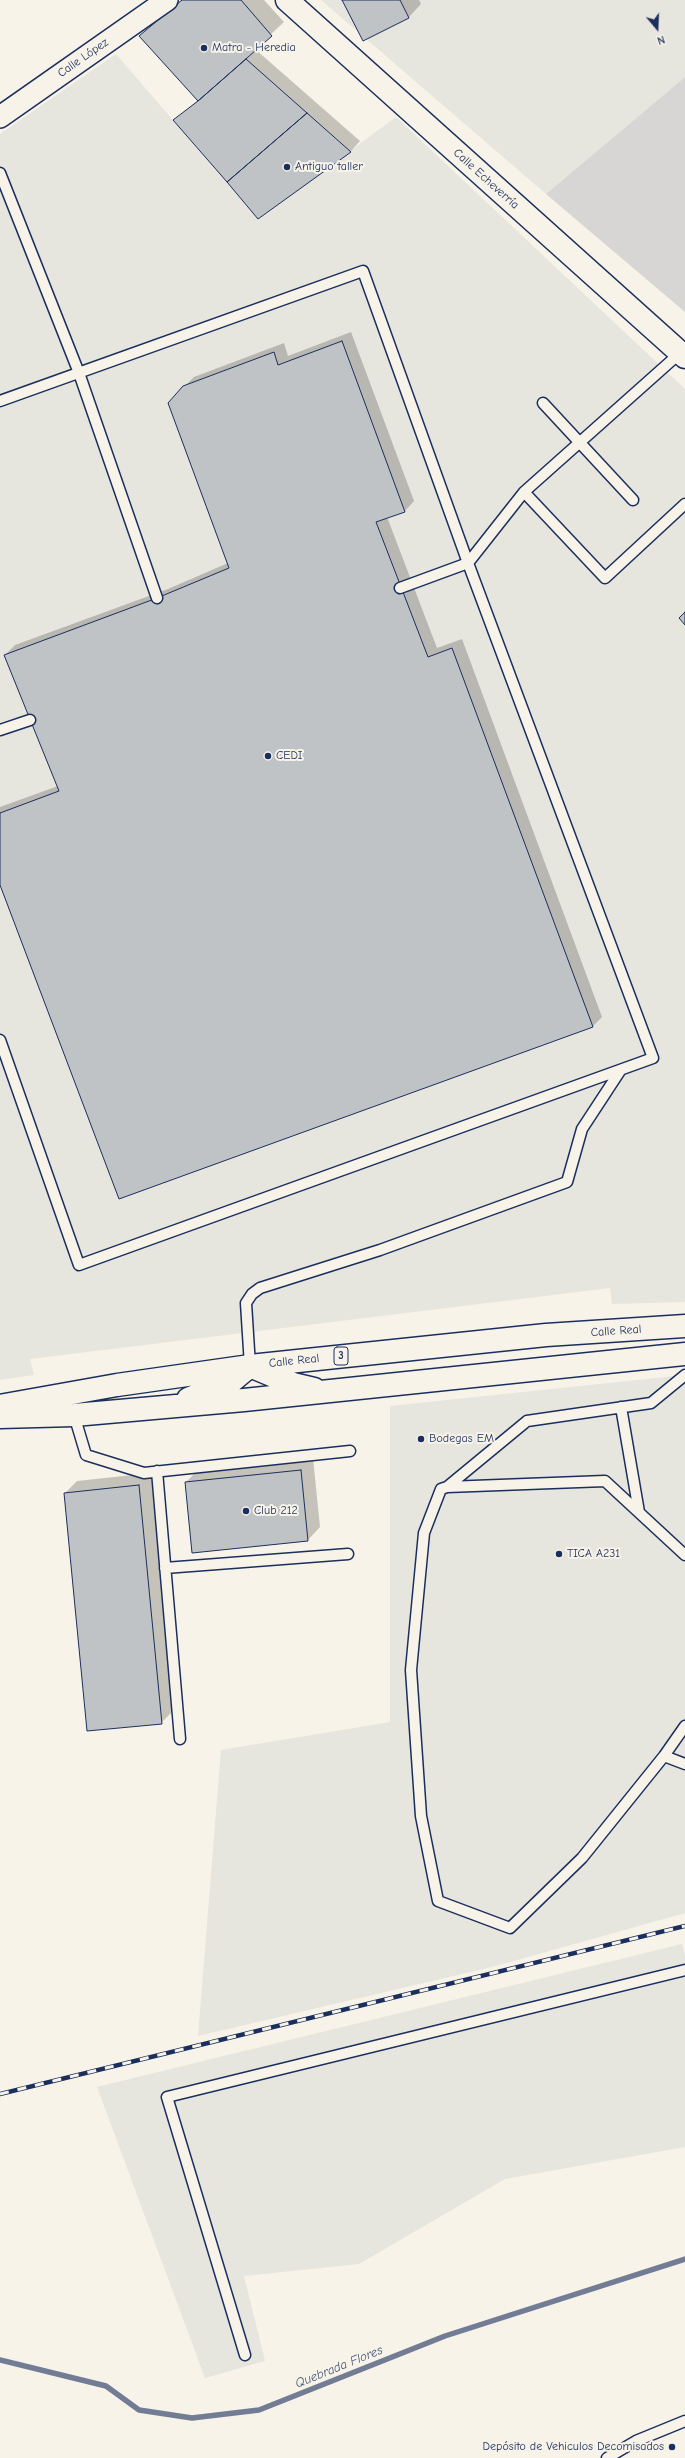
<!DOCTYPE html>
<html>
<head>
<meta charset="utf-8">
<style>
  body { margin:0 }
  #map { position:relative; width:685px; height:2458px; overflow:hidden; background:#f7f3e8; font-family:"Comic Neue",sans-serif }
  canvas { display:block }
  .north { position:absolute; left:637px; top:8px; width:40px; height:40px; -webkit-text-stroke:3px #f7f3e8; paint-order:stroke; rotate:161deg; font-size:11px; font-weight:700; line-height:16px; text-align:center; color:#1b2f5e }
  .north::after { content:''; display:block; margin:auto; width:14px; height:18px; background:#1b2f5e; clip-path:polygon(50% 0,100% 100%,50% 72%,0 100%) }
</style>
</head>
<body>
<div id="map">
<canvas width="685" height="2458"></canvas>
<div class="north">N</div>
</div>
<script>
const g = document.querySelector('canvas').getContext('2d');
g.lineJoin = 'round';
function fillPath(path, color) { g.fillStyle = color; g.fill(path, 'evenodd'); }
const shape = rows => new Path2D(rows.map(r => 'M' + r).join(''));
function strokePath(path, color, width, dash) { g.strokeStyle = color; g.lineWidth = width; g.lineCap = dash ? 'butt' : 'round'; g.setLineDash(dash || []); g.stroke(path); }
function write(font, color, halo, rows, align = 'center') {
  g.font = font + ' "Comic Neue",sans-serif'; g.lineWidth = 4; g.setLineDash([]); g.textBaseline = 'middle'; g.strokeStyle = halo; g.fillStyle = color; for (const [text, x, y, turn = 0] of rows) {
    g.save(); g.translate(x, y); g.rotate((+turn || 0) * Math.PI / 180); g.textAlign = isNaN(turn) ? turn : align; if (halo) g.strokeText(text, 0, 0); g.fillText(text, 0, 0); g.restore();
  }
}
const built = shape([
  [321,0,685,0,685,77,546,194],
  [116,54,258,219,396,117,685,389,685,1302,612,1304,610,1288,30,1359,34,1375,0,1380,0,134],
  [685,1375,685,1913,496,1966,198,2036,221,1750,390,1722,390,1406],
  [682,1944,685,1956,685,2147,505,2179,359,2264,244,2276,265,2361,205,2378,97,2087]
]);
const green = shape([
  [685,77,685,312,546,194]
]);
const shadow = shape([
  [181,0,264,0,284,22,255,49,360,141,351,151,258,218,174,120,198,100,141,37],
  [343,0,419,0,421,4,409,17,364,40],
  [351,332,414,501,405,511,387,517,437,648,462,639,602,1017,593,1026,119,1198,0,882,0,807,58,786,5,655,15,645,168,589,228,563,184,387,194,377,284,343,288,356],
  [313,1458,320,1527,308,1540,186,1482,198,1470],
  [151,1473,174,1710,161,1723,65,1493,77,1481]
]);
const stream = shape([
  [0,2360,106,2386,139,2410,192,2418,259,2410,445,2336,685,2259]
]);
const building = shape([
  [182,0,241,0,272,36,198,101,139,36,182,0],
  [342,0,400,0,409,18,363,41,342,0],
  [246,59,307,113,227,182,173,120,198,101,246,59],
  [307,113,351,152,258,219,227,182,307,113],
  [342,341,405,512,376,522,428,657,452,648,593,1027,119,1199,0,885,0,813,59,791,4,655,157,598,229,568,168,403,183,386,274,352,278,365,342,341],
  [685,612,685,625,679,618,685,612],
  [301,1470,308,1541,192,1553,185,1482,301,1470],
  [139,1485,162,1724,87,1731,64,1493,139,1485]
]);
const service = shape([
  [0,173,79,373,157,598],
  [0,401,363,271,468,563,653,1058,79,1265,0,1040],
  [543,403,633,500],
  [524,492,605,578,685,504],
  [400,588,468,563,524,492,680,353],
  [0,730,30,720],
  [250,1366,246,1303,252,1294,260,1288,380,1250,567,1182,582,1129,620,1071],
  [621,1407,639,1512],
  [74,1415,86,1455,144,1473,350,1451],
  [157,1471,180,1739],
  [447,1487,527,1421,651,1403,685,1375],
  [685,1555,605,1481,447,1487,441,1489,424,1533,411,1670,421,1816,438,1901,510,1928,582,1858,664,1756,685,1726],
  [165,1568,348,1554],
  [664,1756,685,1764],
  [245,2355,167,2097,685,1970],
  [607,2458,636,2441,685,2421]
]);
const minor = shape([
  [0,117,167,0]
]);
const tertiary = shape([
  [287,0,685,357]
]);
const primary = shape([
  [188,1399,232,1381,250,1366,293,1384,314,1389],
  [0,1406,117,1385,250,1366,546,1335,685,1326],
  [0,1417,74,1415,244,1400,685,1354]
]);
const rail = shape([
  [0,2094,685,1926]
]);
const markers = [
  [204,48,4,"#1b2f5e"],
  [287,167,4,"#1b2f5e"],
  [268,756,4,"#1b2f5e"],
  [421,1439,4,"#1b2f5e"],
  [246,1511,4,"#1b2f5e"],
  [559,1554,4,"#1b2f5e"],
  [672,2447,4,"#1b2f5e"]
];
const shields = [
  [341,1356,14]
];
const shieldNames = [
  ["3",341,1356]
];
const poiNames = [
  ["Matra - Heredia",212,48],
  ["Antiguo taller",295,167],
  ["CEDI",276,756],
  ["Bodegas EM",429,1439],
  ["Club 212",254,1511],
  ["TICA A231",567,1554],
  ["Depósito de Vehiculos Decomisados",664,2447,"right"]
];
const streetNames = [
  ["Calle López",83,58,-35],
  ["Calle Echeverría",486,179,42],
  ["Calle Real",616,1331,-4],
  ["Calle Real",294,1361,-6]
];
const waterNames = [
  ["Quebrada Flores",339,2367,-22]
];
fillPath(built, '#e6e5de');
fillPath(green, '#d7d6d4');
fillPath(shadow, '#0003');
strokePath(stream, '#727c95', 5.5);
fillPath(building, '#c0c3c5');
strokePath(building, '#1b2f5e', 1);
strokePath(service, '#1b2f5e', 13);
strokePath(minor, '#1b2f5e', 24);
strokePath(tertiary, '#1b2f5e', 25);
strokePath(primary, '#1b2f5e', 25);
strokePath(service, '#f7f3e8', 10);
strokePath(minor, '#f7f3e8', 21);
strokePath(tertiary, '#f7f3e8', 22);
strokePath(primary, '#f7f3e8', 22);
strokePath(rail, '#1b2f5e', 4.5);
strokePath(rail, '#f7f3e8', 3, [9]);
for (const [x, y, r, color] of markers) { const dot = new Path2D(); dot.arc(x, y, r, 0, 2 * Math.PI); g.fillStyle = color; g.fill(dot); strokePath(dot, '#f7f3e8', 1.5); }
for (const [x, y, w] of shields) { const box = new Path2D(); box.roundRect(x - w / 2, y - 9, w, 18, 3); g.fillStyle = '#f7f3e8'; g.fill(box); strokePath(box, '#1b2f5e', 1); }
write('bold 11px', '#1b2f5e', null, shieldNames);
write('12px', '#1b2f5e', '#f7f3e8', poiNames, 'left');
write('12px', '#1b2f5e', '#f7f3e8', streetNames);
write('italic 13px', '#465679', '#f7f3e8', waterNames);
</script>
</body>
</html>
